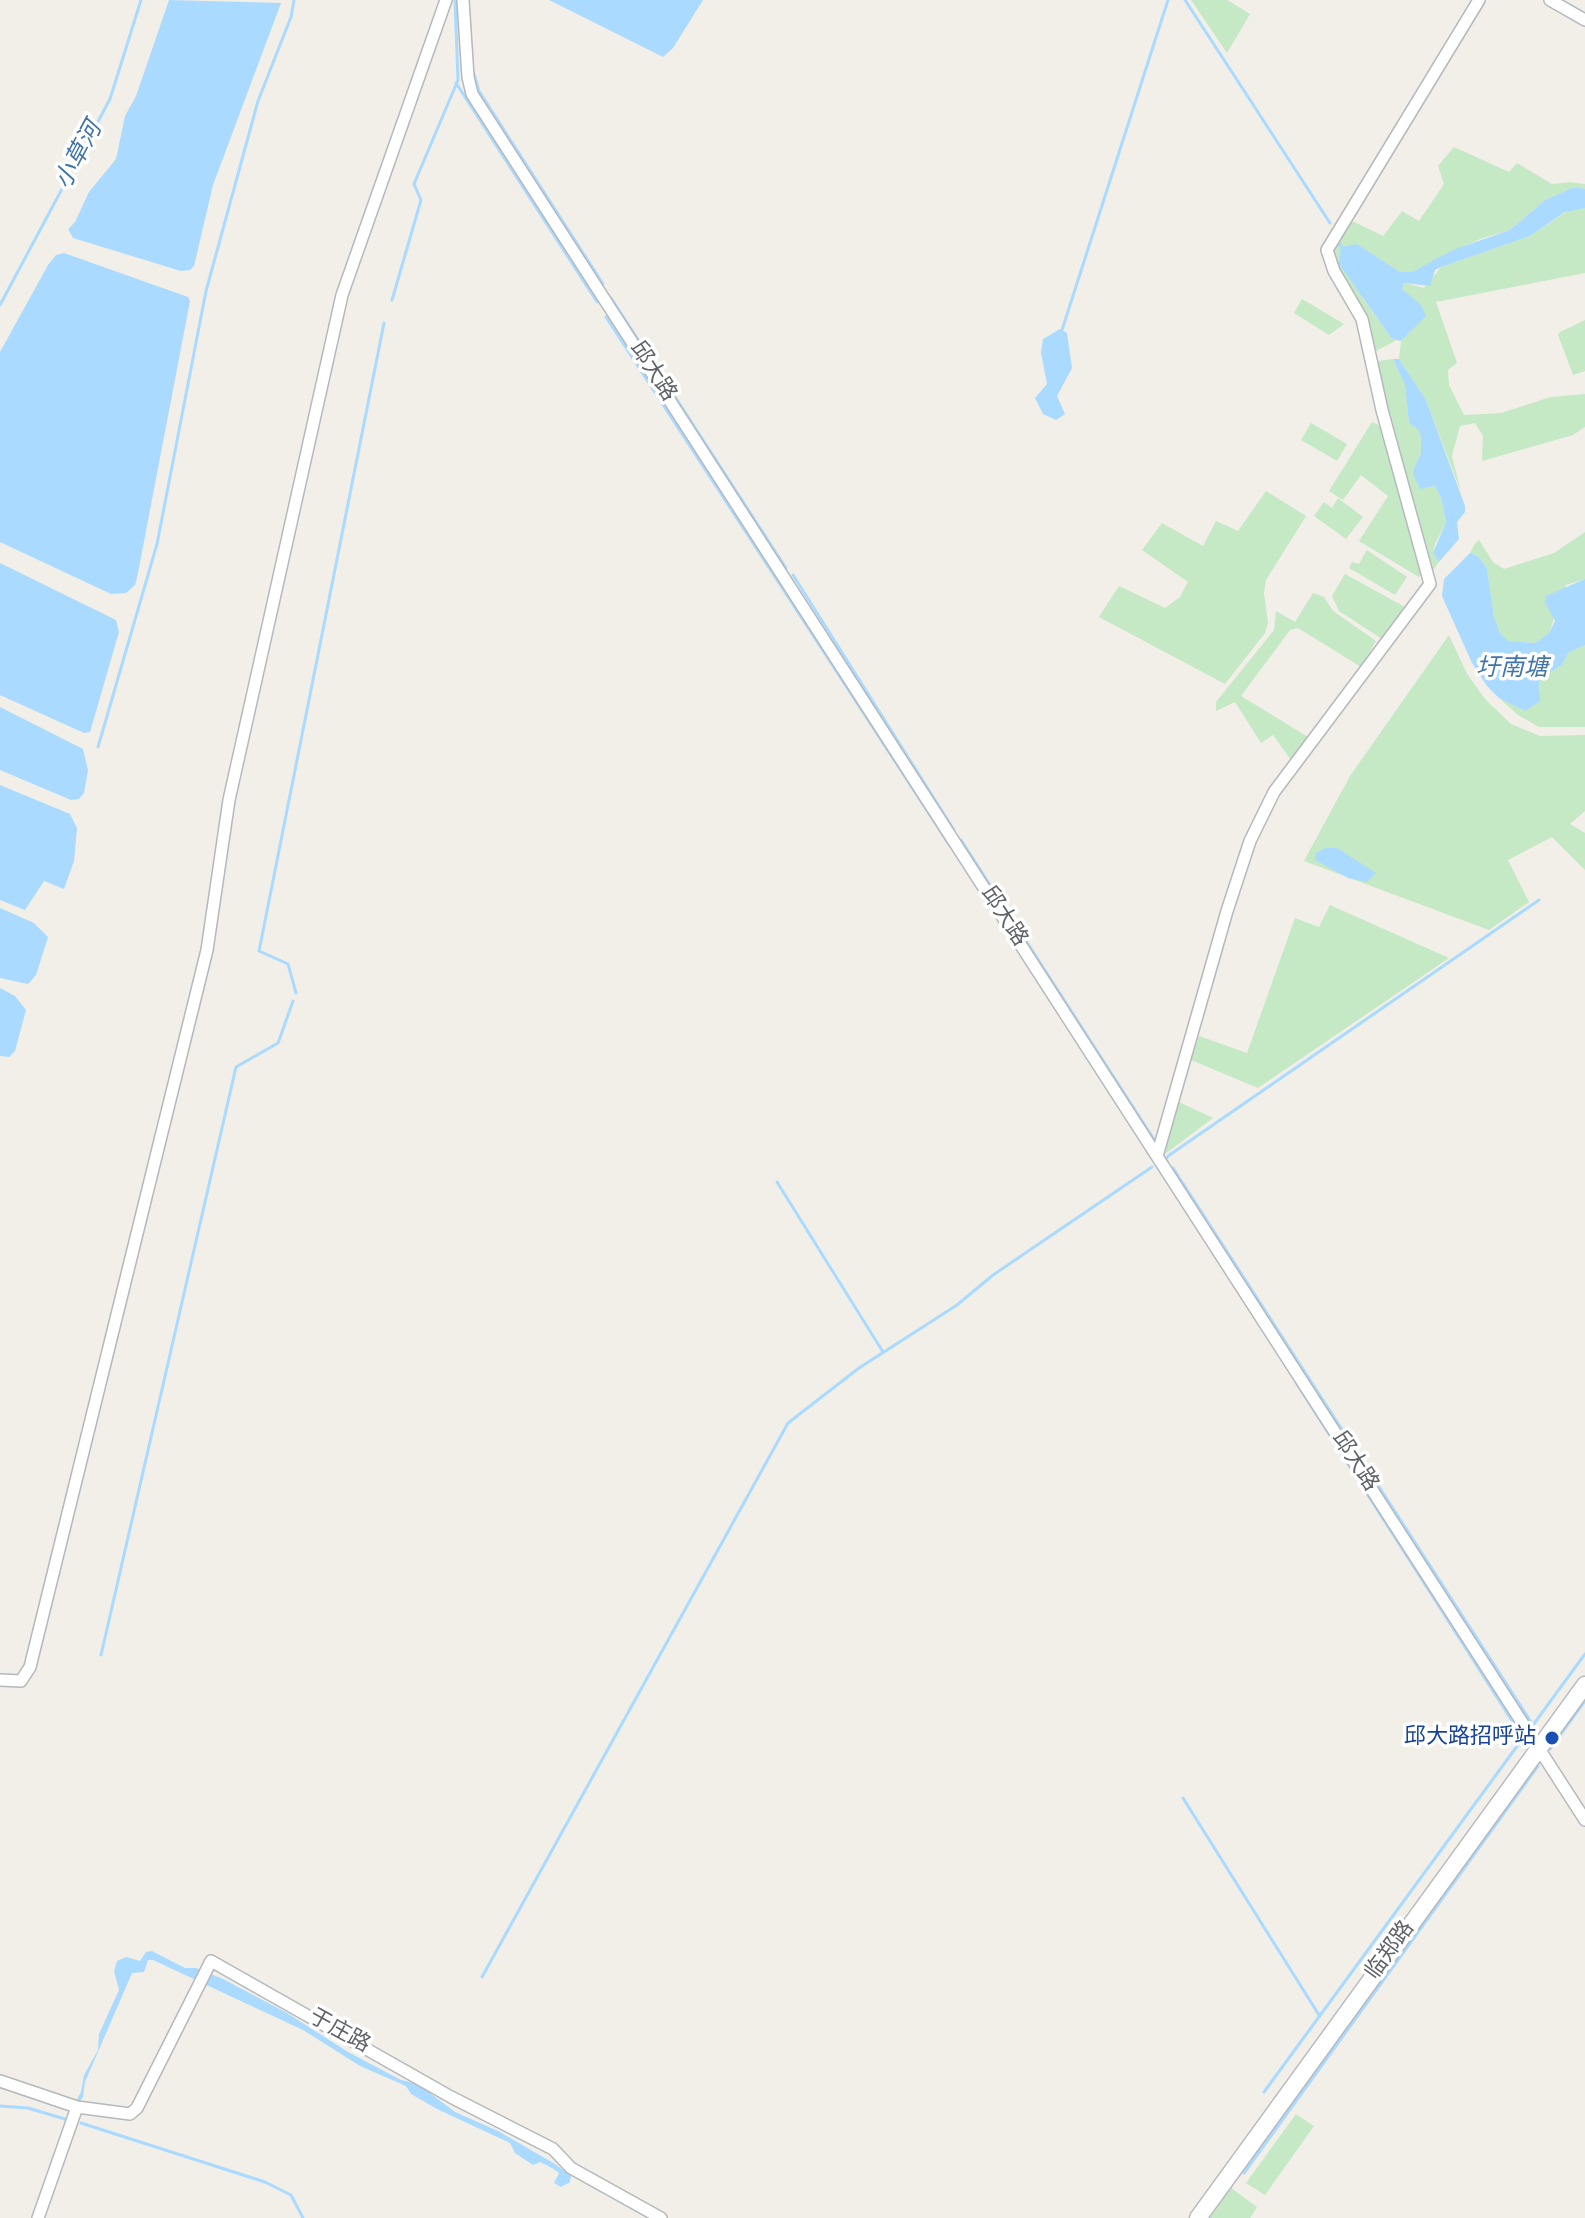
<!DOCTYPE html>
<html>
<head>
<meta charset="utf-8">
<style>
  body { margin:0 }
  canvas { display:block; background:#f1efe8 }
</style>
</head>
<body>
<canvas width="1585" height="2218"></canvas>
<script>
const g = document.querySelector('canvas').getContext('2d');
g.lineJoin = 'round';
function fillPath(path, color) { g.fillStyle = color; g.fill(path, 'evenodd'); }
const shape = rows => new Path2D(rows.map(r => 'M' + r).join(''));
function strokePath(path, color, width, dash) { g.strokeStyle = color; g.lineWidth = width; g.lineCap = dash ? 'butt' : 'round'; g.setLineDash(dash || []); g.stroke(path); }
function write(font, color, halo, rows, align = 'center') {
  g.font = font + ' "Source Sans 3","Noto Sans SC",sans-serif'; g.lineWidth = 7; g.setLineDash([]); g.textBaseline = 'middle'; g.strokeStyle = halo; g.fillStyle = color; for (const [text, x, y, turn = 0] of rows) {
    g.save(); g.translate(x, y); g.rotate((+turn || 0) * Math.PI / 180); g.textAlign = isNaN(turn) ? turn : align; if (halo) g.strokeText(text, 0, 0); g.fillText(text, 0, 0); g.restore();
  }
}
const green = shape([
  [1191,0,1227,0,1250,14,1227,53],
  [1454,147,1509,172,1517,163,1552,184,1570,182,1585,184,1585,189,1574,187,1545,200,1510,230,1480,239,1412,272,1400,272,1357,244,1362,297,1392,339,1397,340,1376,351,1369,325,1331,253,1346,218,1383,236,1402,211,1419,221,1444,184,1438,166],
  [1572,208,1585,208,1585,273,1436,302,1457,363,1448,370,1449,385,1464,415,1501,413,1551,397,1585,394,1585,427,1573,435,1482,461,1483,436,1475,423,1460,426,1452,456,1461,492,1426,400,1399,359,1401,341,1425,316,1402,288,1405,283,1424,288,1441,267,1530,236],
  [1302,299,1344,324,1329,335,1294,313],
  [1585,320,1585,371,1573,375,1558,335,1560,332],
  [1393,359,1405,385,1409,423,1419,429,1421,439,1421,453,1413,470,1427,488,1435,486,1441,498,1446,522,1435,544,1433,553,1439,562,1432,572,1386,411,1378,366,1379,361],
  [1372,422,1383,427,1424,572,1419,577,1359,541,1388,496,1361,475,1343,500,1329,491],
  [1311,423,1347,444,1337,461,1301,440],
  [1266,491,1306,516,1266,580,1264,593,1268,622,1265,633,1225,684,1099,617,1119,586,1165,608,1180,597,1188,582,1142,550,1162,523,1203,546,1216,521,1238,531],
  [1338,498,1363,517,1346,539,1314,516,1324,502,1332,508],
  [1585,532,1585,579,1566,585,1549,633,1535,643,1507,641,1500,633,1494,617,1487,569,1479,557,1470,553,1475,544,1479,540,1493,562,1504,569,1554,553],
  [1367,550,1407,577,1395,595,1349,568,1352,562,1359,564],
  [1345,574,1405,607,1382,639,1339,611,1332,596],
  [1313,593,1324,597,1333,611,1376,641,1361,667,1298,628,1290,630,1241,696,1308,737,1291,760,1273,735,1261,743,1235,702,1216,711,1216,702,1274,630,1276,611,1295,622],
  [1449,635,1467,674,1485,699,1511,724,1540,736,1585,735,1585,811,1570,824,1585,833,1585,870,1552,837,1508,860,1529,902,1489,930,1304,861,1350,776],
  [1585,645,1585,727,1539,727,1518,715,1499,698,1525,711,1540,691,1539,679,1562,665,1568,653],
  [1330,905,1449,958,1258,1088,1191,1060,1199,1036,1247,1053,1295,918,1319,927],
  [1179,1102,1213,1118,1165,1154],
  [1296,2114,1314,2126,1265,2195,1246,2183],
  [1231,2188,1257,2207,1250,2218,1210,2218]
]);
const water = shape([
  [169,0,281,3,213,185,194,266,190,270,181,271,73,238,68,229,75,222,89,192,116,159,125,116,136,96],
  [549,0,703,0,673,48,663,57],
  [1574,187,1585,189,1585,208,1565,212,1530,236,1441,267,1435,270,1430,286,1404,283,1402,289,1421,305,1426,316,1401,341,1392,339,1339,264,1341,247,1357,244,1400,272,1412,272,1453,250,1510,230,1545,200],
  [64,253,188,297,190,301,137,578,135,585,126,593,111,594,0,542,0,352,48,265,56,255],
  [1060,329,1067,333,1072,368,1057,396,1065,414,1056,420,1043,414,1035,398,1047,384,1041,353,1043,339],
  [1393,359,1399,359,1426,400,1465,506,1465,512,1457,522,1459,539,1439,562,1433,553,1446,522,1441,498,1435,486,1420,489,1414,476,1413,470,1421,453,1421,439,1419,430,1409,423,1405,385],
  [1470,553,1479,557,1487,569,1494,617,1500,633,1508,641,1535,643,1549,633,1555,621,1545,602,1546,596,1585,579,1585,645,1568,653,1562,665,1539,679,1540,701,1525,711,1499,698,1487,686,1472,663,1442,596,1444,579],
  [0,563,116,620,119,632,90,732,84,733,0,695],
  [0,707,83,749,88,770,84,793,79,799,71,800,0,770],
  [0,785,70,814,77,828,74,861,64,889,44,881,25,910,0,900],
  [1326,848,1337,848,1376,873,1367,882,1348,878,1315,860,1316,853],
  [0,908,34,923,48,937,36,975,28,984,0,978],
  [0,988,15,996,26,1010,15,1051,9,1057,0,1056],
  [152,1951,185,1968,196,1968,223,1979,287,2013,348,2052,401,2080,418,2084,455,2112,498,2131,555,2164,571,2176,570,2182,561,2187,554,2183,559,2173,552,2168,540,2162,533,2165,515,2153,510,2143,437,2109,411,2094,406,2086,360,2066,303,2030,153,1960,148,1960,144,1972,132,1973,85,2082,83,2097,66,2119,81,2092,84,2075,98,2050,99,2034,119,1990,114,1971,117,1961,126,1957,140,1961,146,1952]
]);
const stream = shape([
  [1185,0,1330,223],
  [474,74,479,91,603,284],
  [456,83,597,302],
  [1339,243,1341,247],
  [611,298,786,568],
  [392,300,421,200,414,184,458,80,455,0],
  [0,305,110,99,141,0],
  [606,317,950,846],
  [1062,330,1168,0],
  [793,575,954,830],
  [98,747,157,544,206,291,258,101,291,17,294,0],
  [961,840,1155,1141],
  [296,993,288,964,259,951,384,323],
  [1168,1156,1539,900],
  [1166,1158,1167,1158],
  [1173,1168,1533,1725],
  [777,1182,883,1352],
  [1297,1384,1523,1738],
  [101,1655,236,1067,278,1043,293,1001],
  [1533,1725,1585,1654],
  [1550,1749,1585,1701],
  [1183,1798,1319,2015],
  [482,1977,788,1423,859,1368,957,1305,993,1275,1152,1167],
  [1264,2092,1523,1738],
  [0,2106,28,2108,68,2120],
  [81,2123,265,2182,291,2195,303,2218],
  [1244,2173,1538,1766]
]);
const street = shape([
  [463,0,468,77,472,94,1585,1820],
  [1550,0,1585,20],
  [1157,1156,1227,911,1250,841,1274,792,1430,584,1382,410,1362,319,1334,271,1327,250,1479,0],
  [0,1680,21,1681,30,1667,207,950,229,800,342,295,446,0],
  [0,2081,77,2107,130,2114,137,2108,211,1961,451,2097,553,2149,571,2168,661,2218],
  [38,2218,77,2107]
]);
const secondary = shape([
  [1198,2218,1585,1685]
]);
const markers = [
  [1552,1738,8,"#1a4fb4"]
];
const streetNames = [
  ["邱大路",652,372,57],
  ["邱大路",1003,917,57],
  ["邱大路",1354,1462,57],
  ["临郑路",1391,1951,-54],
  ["于庄路",339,2032,29]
];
const transitNames = [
  ["邱大路招呼站",1536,1738]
];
const waterNames = [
  ["小草河",80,156,-62],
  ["圩南塘",1512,670]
];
fillPath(green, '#c5e8c5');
fillPath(water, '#aadaff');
strokePath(stream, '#aadaff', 3);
strokePath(street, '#b5b8bc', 14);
strokePath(secondary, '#b6babf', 19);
strokePath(street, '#fff', 11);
strokePath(secondary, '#fff', 16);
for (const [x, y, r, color] of markers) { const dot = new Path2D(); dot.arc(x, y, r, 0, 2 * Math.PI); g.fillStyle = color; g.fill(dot); strokePath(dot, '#fff', 3); }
write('22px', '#5f6368', '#fff', streetNames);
write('22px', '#164399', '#fff', transitNames, 'right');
write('italic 24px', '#4174aa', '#fff', waterNames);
</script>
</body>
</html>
